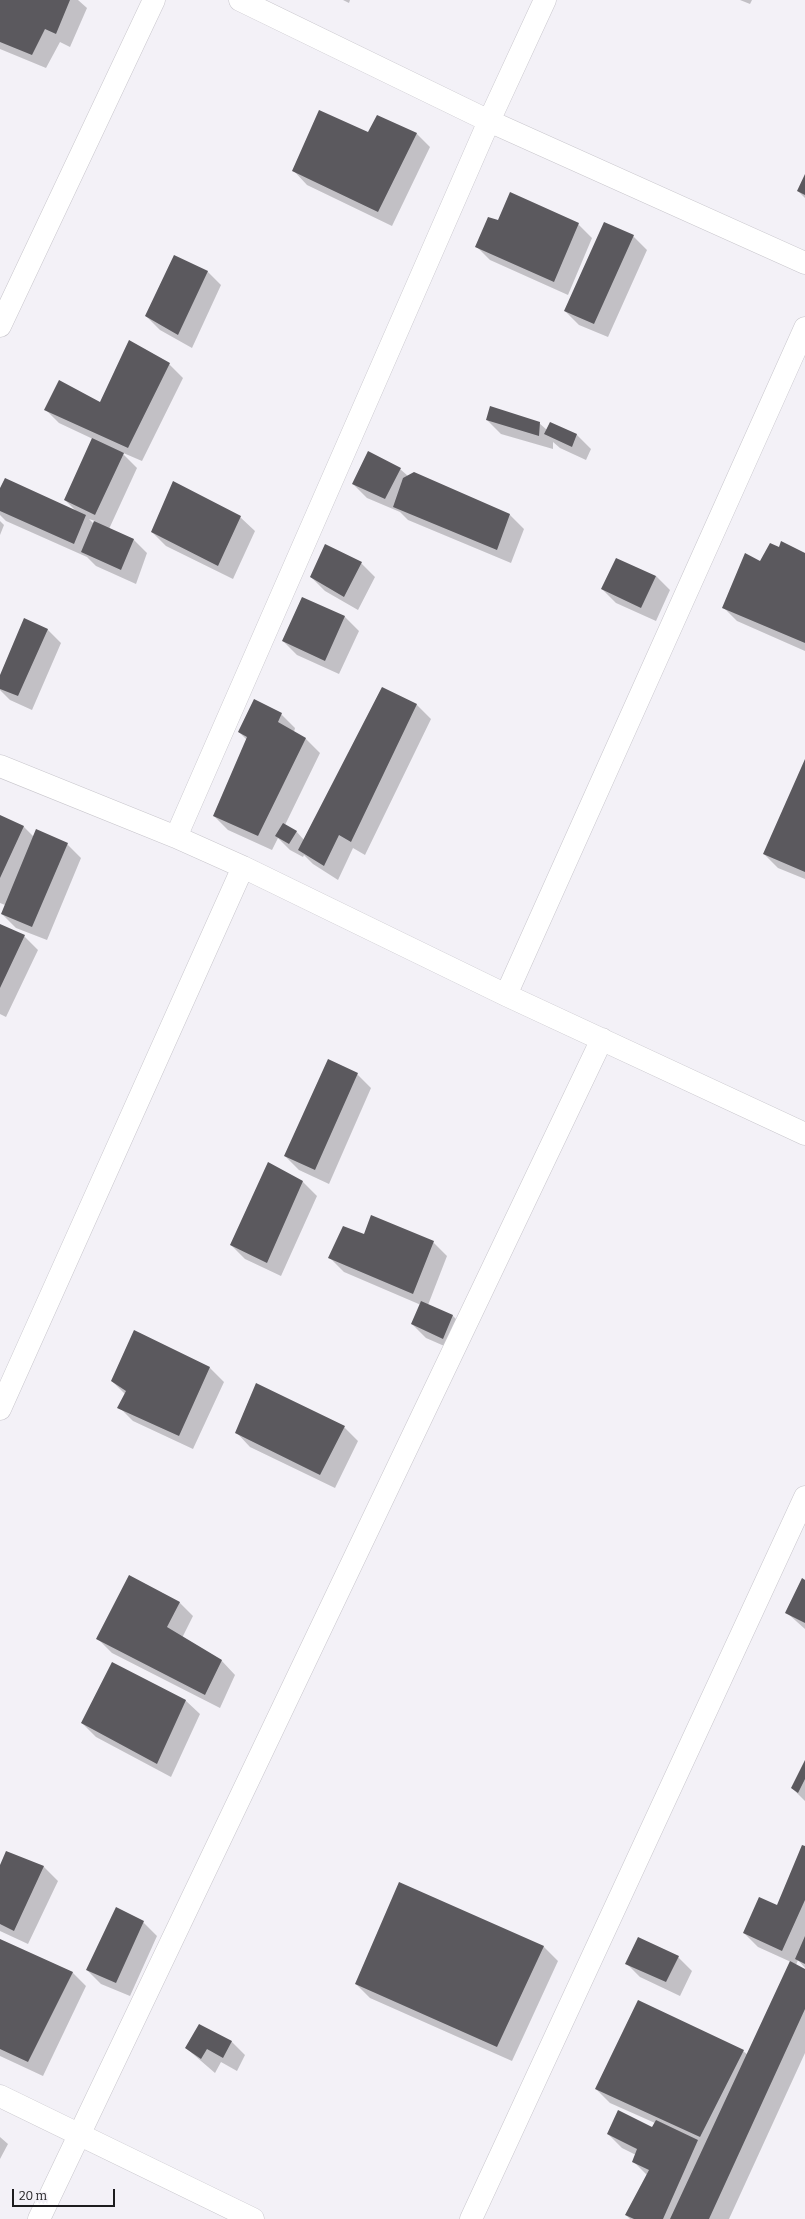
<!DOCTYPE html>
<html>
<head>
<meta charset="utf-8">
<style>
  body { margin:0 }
  #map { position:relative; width:805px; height:2219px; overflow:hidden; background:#f3f1f7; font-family:Bitter,serif }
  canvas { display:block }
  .scale { position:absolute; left:12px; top:2189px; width:103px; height:18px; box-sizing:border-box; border:2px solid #1d1c1e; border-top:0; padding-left:5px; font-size:12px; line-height:14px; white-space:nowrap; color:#1d1c1e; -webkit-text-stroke:3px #f3f1f7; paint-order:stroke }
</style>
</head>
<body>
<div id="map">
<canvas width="805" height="2219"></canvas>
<div class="scale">20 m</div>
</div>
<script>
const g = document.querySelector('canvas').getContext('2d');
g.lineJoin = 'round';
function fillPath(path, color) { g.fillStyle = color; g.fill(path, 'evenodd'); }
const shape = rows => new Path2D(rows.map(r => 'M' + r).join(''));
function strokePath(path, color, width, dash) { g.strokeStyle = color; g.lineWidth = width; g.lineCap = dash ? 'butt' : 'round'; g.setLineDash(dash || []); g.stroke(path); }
const shadow = shape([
  [0,0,78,0,87,8,70,47,60,42,46,68,0,49],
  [343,0,350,0,349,3],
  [740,0,752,0,750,4],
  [416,133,430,147,392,226,307,185,293,170],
  [805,176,805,198,798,191],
  [498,222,578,224,592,238,568,295,490,260,476,246],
  [633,236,647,250,608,337,579,325,565,311],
  [207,271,221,285,192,348,160,330,146,316],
  [169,364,183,378,142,461,121,452,137,468,109,529,133,539,147,553,136,584,96,566,87,557,6,521,0,515,0,491,76,511,65,500,93,439,59,423,45,409,100,404],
  [89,519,95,521,94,524],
  [487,420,539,423,547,430,551,424,577,435,591,449,586,460,560,448,553,442,553,449,501,434],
  [400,469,408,476,414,473,510,515,524,529,511,563,408,520,400,512,367,498,353,484],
  [240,517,255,531,233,579,166,546,152,532],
  [0,521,4,525,0,535],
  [779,548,805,554,805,651,737,621,723,607,761,562],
  [361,563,375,577,358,610,325,591,311,577],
  [656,576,670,590,656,621,616,603,602,589],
  [302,598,345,617,359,631,339,674,297,655,283,641],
  [47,629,61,643,32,710,10,700,0,690,0,677],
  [382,688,417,705,431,719,365,855,353,848,338,880,313,864,304,855,303,857,290,850,278,838,272,850,228,830,214,816,247,740,239,732,281,714,295,728,294,732,306,739,320,753,285,825,296,831,304,840],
  [805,761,805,879,778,868,764,854],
  [0,816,24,827,34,837,67,844,81,858,47,940,16,928,2,914,5,905,0,903],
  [0,925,24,936,38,950,6,1017,0,1014],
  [357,1074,371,1088,329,1184,299,1170,285,1156],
  [269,1164,303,1182,317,1196,281,1276,245,1259,231,1245],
  [364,1236,433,1242,447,1256,428,1305,453,1316,467,1330,458,1352,426,1338,412,1324,421,1305,344,1272,330,1258],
  [135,1331,210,1368,224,1382,193,1449,133,1421,119,1407,125,1394,112,1381],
  [344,1427,358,1441,335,1488,250,1447,236,1432],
  [805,1581,805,1629,787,1613],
  [179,1602,193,1616,182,1638,221,1660,235,1675,220,1708,112,1653,98,1639],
  [185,1700,200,1714,171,1777,96,1737,82,1723],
  [805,1762,805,1801,792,1788],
  [805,1848,805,1968,798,1960,796,1965,805,1970,805,2053,729,2219,630,2219,626,2215,647,2175,633,2161,636,2155,622,2148,608,2134,653,2128,655,2123,610,2103,596,2089,743,2051,748,2055,791,1962,758,1947,744,1933,777,1907],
  [7,1852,44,1867,58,1881,28,1944,0,1931,0,1867],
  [400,1883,544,1947,558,1961,512,2061,370,1998,356,1984],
  [143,1922,157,1936,130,1996,101,1984,87,1970],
  [0,1940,72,1972,86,1986,43,2076,0,2056],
  [678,1957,692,1971,680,1996,640,1977,626,1963],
  [231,2041,245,2055,237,2071,221,2062,215,2073,186,2048],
  [0,2137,8,2144,0,2159]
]);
const building = shape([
  [0,0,70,0,56,34,45,29,32,55,0,42],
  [319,110,368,132,377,115,417,133,378,212,292,171],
  [805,174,805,195,797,191],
  [510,192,579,223,554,282,475,247,488,217,498,220],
  [604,222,634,235,594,324,564,311],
  [174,255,208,271,178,335,145,316],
  [129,340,170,363,128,448,44,410,59,380,100,402],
  [490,406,540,422,539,436,486,420],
  [550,422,577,434,572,447,544,434],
  [92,438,124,453,95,515,64,500],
  [368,451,401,468,385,499,352,484],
  [414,472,510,514,497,550,393,507,403,478],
  [5,478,86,515,74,544,0,511,0,488],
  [173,481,241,516,218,566,151,532],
  [94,521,134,539,121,570,81,552],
  [781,541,805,553,805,643,722,608,745,553,760,561,770,543,779,547],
  [325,544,362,562,344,597,310,577],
  [616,558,656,576,641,608,601,589],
  [302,597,345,616,325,661,282,641],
  [24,618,48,629,18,696,0,689,0,675],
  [382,687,417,704,351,842,339,835,324,866,298,850],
  [254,699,282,713,278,722,306,738,258,836,213,816,247,737,238,732],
  [805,759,805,872,763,854],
  [0,815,24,826,0,878],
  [283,823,297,831,289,844,275,836],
  [36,829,68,843,32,927,1,914],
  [0,924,25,935,0,988],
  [328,1059,358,1073,315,1170,284,1156],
  [268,1162,303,1181,267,1263,230,1245],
  [371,1215,434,1241,413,1294,328,1258,343,1226,364,1234],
  [421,1301,453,1315,443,1339,411,1324],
  [134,1330,210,1367,179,1436,117,1408,126,1391,111,1381],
  [256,1383,345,1426,320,1475,235,1433],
  [129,1575,180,1602,167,1627,222,1660,205,1695,96,1639],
  [802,1578,805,1580,805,1623,785,1613],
  [112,1662,186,1700,157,1764,81,1723],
  [805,1760,805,1779,798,1793,791,1788],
  [802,1845,805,1846,805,1900,782,1951,743,1933,759,1897,777,1905],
  [6,1851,44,1866,14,1931,0,1924,0,1865],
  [399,1882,544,1946,497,2047,355,1984],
  [116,1907,144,1921,116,1983,86,1970],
  [805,1936,805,1964,795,1959],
  [638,1937,679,1956,666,1982,625,1964],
  [0,1939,73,1972,28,2062,0,2049],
  [790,1961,805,1969,805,2009,709,2219,670,2219],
  [638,2000,744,2050,700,2137,595,2089],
  [199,2024,232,2041,223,2058,207,2049,201,2059,185,2048],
  [618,2110,652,2127,656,2120,698,2140,663,2219,634,2219,625,2215,649,2170,632,2162,637,2149,607,2134]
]);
const minor = shape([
  [240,0,489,121,805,263],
  [0,326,154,0],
  [0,766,176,837,243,867,506,995,805,1134],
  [176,837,489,121,545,0],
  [506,995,805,328],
  [0,1409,243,867],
  [0,2096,253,2219],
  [39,2219,602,1039],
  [471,2219,805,1497]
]);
fillPath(shadow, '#0003');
fillPath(building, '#5b595e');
strokePath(minor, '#c8c6cc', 23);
strokePath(minor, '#fff', 22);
</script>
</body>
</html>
